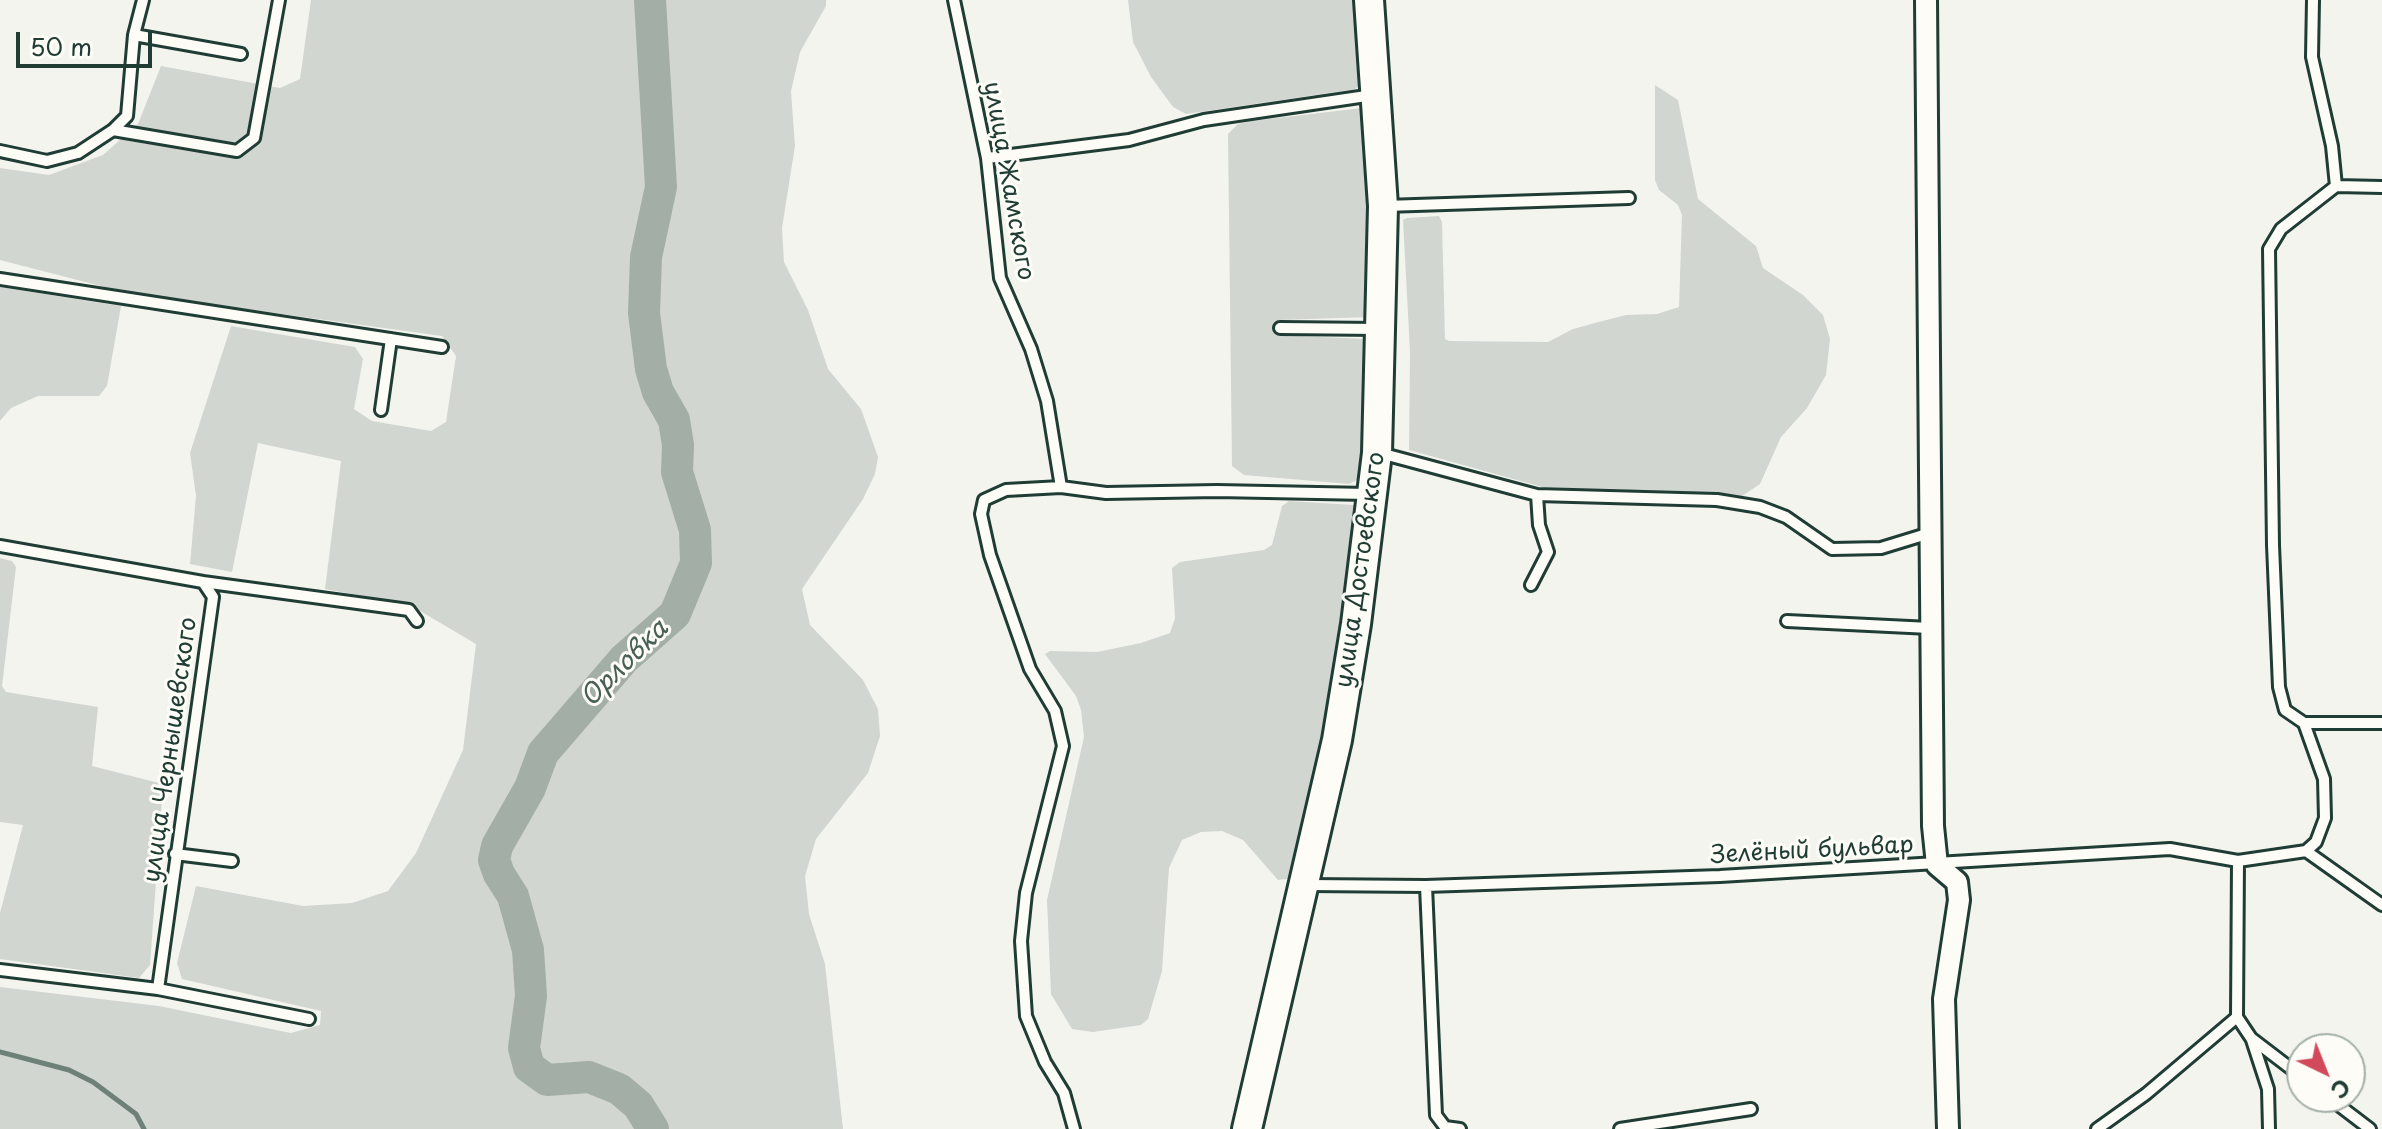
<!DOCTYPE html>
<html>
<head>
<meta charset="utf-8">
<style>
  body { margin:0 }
  #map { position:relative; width:2382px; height:1129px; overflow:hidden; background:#f4f4ef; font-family:"Playpen Sans",sans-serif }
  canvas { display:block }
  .north { position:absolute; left:2286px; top:1033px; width:80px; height:80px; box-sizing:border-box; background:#fdfcf7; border:2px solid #a4b0a9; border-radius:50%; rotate:137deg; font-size:22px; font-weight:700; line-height:32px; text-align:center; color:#1f3d34 }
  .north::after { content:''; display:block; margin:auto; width:28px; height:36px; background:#d1495b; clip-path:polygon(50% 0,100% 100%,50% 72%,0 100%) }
  .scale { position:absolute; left:16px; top:32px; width:136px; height:36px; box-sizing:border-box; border:4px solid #1f3d34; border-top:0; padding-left:10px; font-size:24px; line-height:28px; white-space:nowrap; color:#1f3d34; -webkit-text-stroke:6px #fdfcf7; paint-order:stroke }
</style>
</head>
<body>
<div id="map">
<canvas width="2382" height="1129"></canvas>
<div class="north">С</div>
<div class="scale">50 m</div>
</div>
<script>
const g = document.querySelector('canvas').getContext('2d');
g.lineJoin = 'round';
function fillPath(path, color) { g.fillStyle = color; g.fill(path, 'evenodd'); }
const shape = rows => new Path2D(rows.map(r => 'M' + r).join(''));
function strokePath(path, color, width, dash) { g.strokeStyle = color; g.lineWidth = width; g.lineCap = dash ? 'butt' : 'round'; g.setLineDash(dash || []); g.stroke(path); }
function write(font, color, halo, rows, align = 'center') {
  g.font = font + ' "Playpen Sans",sans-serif'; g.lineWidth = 6; g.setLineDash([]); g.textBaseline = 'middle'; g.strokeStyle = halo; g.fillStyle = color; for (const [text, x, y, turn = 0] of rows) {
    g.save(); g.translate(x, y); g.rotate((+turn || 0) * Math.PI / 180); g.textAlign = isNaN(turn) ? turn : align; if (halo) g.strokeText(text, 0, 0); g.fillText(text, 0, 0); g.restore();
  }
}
const green = shape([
  [311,0,826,0,826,6,800,52,791,91,795,146,782,228,784,262,808,310,828,369,861,409,878,457,875,474,863,499,802,589,810,625,863,680,878,709,880,736,868,773,816,839,805,876,809,914,825,964,843,1129,0,1129,0,987,159,1006,291,1033,320,1025,321,1011,182,979,177,963,196,886,303,906,352,903,388,891,416,853,463,750,476,644,410,605,325,589,341,461,258,443,232,572,190,564,196,496,190,453,231,326,355,347,363,359,354,409,372,421,431,431,446,422,456,356,442,336,128,293,0,260,0,168,49,175,103,155,138,124,161,66,280,88,300,79],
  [1128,0,1361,0,1363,80,1356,89,1186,114,1173,107,1151,77,1133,42],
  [1655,85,1678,100,1698,199,1756,246,1763,268,1803,295,1823,315,1830,339,1826,375,1807,408,1781,437,1760,484,1742,496,1542,487,1409,450,1410,352,1403,220,1407,218,1439,216,1442,222,1445,339,1449,341,1548,342,1573,329,1595,323,1626,315,1657,314,1679,307,1682,215,1678,205,1659,190,1655,180],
  [1362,108,1370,120,1371,317,1278,320,1273,330,1299,336,1367,339,1366,463,1361,478,1349,484,1244,475,1232,466,1228,134,1238,124,1252,121],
  [0,287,121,306,107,386,99,396,38,396,11,408,0,421],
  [1289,501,1354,505,1360,522,1321,757,1295,878,1278,880,1243,840,1222,831,1201,832,1182,840,1169,868,1162,971,1148,1019,1141,1025,1093,1032,1072,1029,1051,994,1047,900,1084,737,1081,710,1076,696,1045,654,1050,651,1097,652,1141,643,1170,633,1175,618,1172,568,1180,562,1264,550,1272,545,1282,506],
  [0,558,12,561,16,567,2,686,6,692,98,707,92,766,163,784,150,965,139,978,0,959,0,913,23,825,0,822]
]);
const stream = shape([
  [0,1052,69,1070,93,1082,136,1114,144,1129]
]);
const river = shape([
  [650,0,661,187,646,257,644,313,651,369,658,392,674,420,678,445,677,472,695,530,696,563,675,614,624,659,543,753,530,788,497,846,494,860,499,874,513,896,528,950,531,996,524,1048,529,1067,547,1080,589,1077,619,1089,638,1105,653,1129]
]);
const lane = shape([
  [954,0,987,158,1000,278,1031,349,1047,401,1061,487,1006,490,984,500,981,514,990,555,1030,669,1055,711,1063,746,1026,893,1021,941,1026,1016,1045,1062,1064,1093,1074,1129],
  [134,35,143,0],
  [113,130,237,151,254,138,279,0],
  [0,151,47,161,78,153,113,130,127,116,134,35,241,54],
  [987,158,1129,140,1204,120,1373,95],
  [2336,186,2382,187],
  [1385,206,1629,198],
  [0,279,442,347],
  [1280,328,1378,329],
  [381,410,391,339],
  [1380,453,1537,495,1717,500,1760,507,1786,517,1832,549,1881,548,1930,533],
  [1061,487,1106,493,1217,491,1368,494],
  [0,546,203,582,213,597,158,989],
  [203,582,409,610,417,621],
  [1531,585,1548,552,1539,525,1537,495],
  [1787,621,1930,628],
  [2304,723,2382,723],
  [2306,851,2382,905],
  [175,854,232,861],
  [2238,861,2237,1017,2251,1038,2302,1077],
  [1307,885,1426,886,1720,876,2170,849,2238,861,2306,851,2316,842,2325,818,2324,779,2304,723,2285,710,2279,687,2273,545,2269,249,2281,229,2336,186,2332,146,2312,57,2313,0],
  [1426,886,1436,1115,1445,1127,1460,1129],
  [0,970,158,989,309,1019],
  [2252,1040,2268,1089,2269,1129],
  [2328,1097,2370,1129],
  [1620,1129,1751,1109],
  [2097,1129,2146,1094,2237,1017]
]);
const street = shape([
  [1926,0,1933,826,1937,865,1957,882,1959,900,1944,999,1948,1129]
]);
const secondary = shape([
  [1247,1129,1337,740,1356,624,1377,453,1383,206,1369,0]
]);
const streetNames = [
  ["улица Жамского",1008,181,80],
  ["улица Достоевского",1361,570,-82],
  ["улица Чернышевского",171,750,-82],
  ["Зелёный бульвар",1812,851,-3]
];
const waterNames = [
  ["Орловка",625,664,-45]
];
fillPath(green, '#d1d6d1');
strokePath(stream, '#6e8179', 5);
strokePath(river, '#a3aea7', 32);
strokePath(lane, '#1f3d34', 16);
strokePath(street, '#1f3d34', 26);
strokePath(secondary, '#1f3d34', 34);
strokePath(lane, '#fdfcf7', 10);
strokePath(street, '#fdfcf7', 20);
strokePath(secondary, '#fdfcf7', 28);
write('24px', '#1f3d34', '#fdfcf7', streetNames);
write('italic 26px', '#475f56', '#fdfcf7', waterNames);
</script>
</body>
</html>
